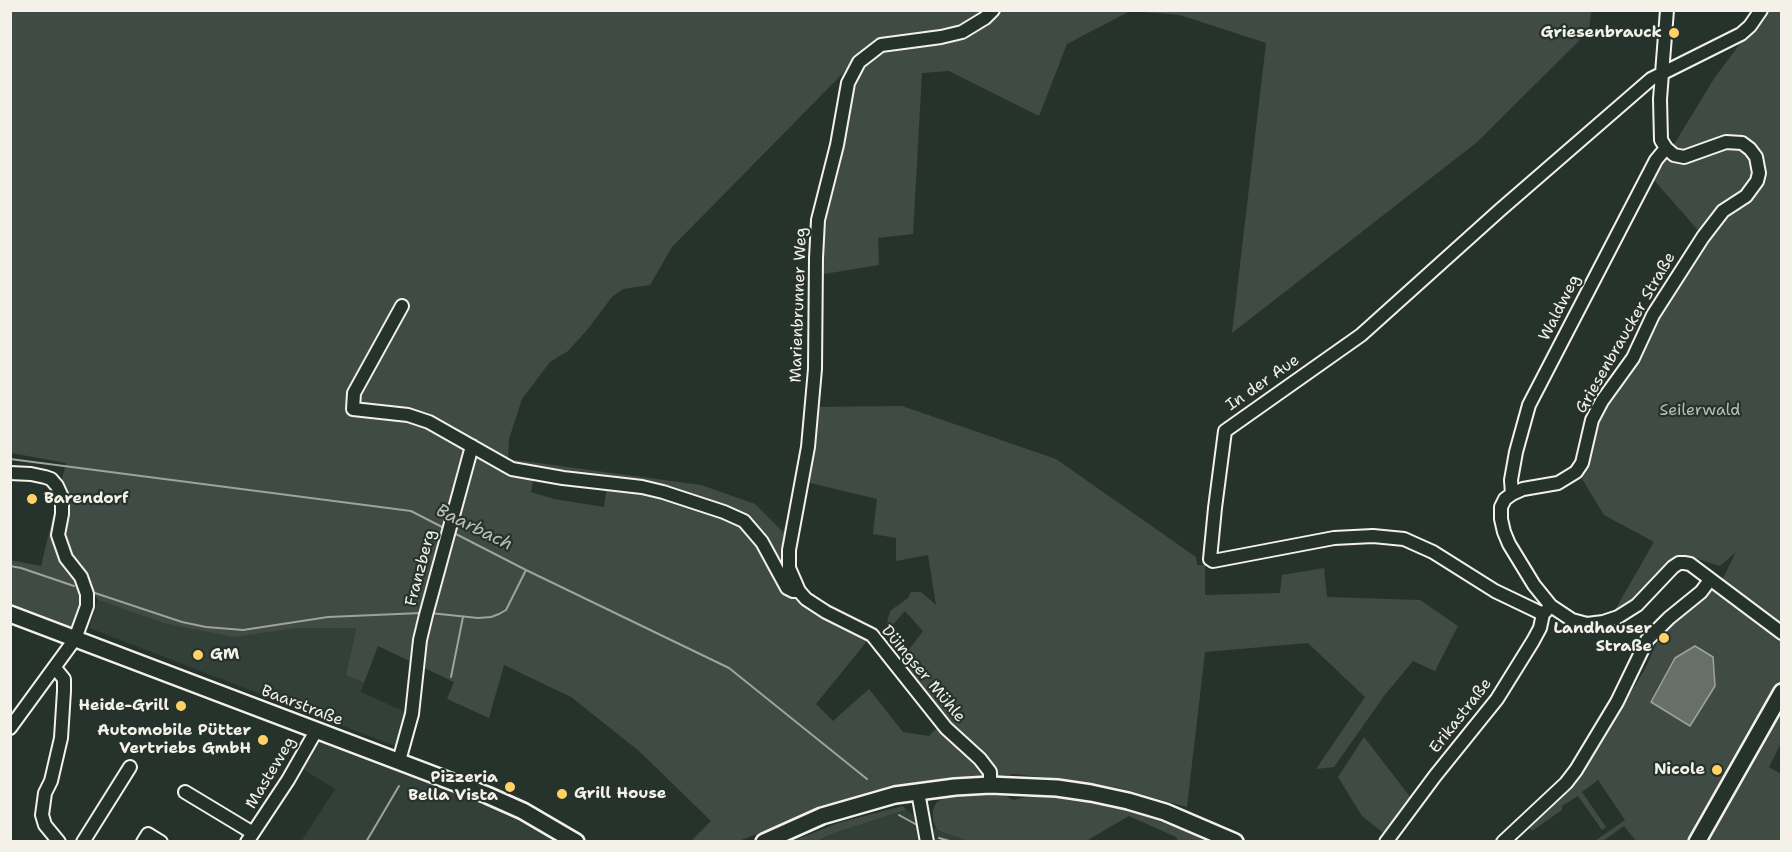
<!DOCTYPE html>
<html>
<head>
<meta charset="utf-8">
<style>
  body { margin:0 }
  #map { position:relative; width:1792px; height:852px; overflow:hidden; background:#26332d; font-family:"Shantell Sans",sans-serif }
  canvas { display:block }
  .frame { position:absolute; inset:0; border:12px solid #f4f1e8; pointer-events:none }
</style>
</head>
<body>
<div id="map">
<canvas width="1792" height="852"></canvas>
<div class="frame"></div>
</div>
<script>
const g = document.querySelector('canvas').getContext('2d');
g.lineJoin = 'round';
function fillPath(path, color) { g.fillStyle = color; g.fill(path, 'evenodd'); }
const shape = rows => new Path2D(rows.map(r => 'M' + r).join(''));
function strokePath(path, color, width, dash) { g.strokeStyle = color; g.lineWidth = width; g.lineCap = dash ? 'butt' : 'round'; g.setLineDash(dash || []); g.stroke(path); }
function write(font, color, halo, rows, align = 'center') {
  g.font = font + ' "Shantell Sans",sans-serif'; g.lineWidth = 4.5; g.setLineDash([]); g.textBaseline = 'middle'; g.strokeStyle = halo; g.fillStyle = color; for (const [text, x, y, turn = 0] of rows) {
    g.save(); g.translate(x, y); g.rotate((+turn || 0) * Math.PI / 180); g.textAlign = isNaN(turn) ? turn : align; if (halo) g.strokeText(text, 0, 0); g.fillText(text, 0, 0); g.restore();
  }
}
const built = shape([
  [98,600,163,623,296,628,356,628,346,675,364,683,361,692,408,713,395,746,89,628],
  [317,738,468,794,522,819,557,841,301,842,335,789,301,768],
  [906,810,937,830,968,841,818,842,834,833]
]);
const green = shape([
  [11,11,1130,11,1067,44,1039,116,949,71,922,73,913,234,878,238,879,265,818,275,821,226,851,85,861,66,882,48,879,43,857,59,672,247,650,285,623,289,612,297,587,330,568,351,550,362,522,399,509,439,508,459,701,485,755,504,783,532,800,478,786,548,786,569,796,589,787,586,773,556,754,528,743,519,723,509,664,489,511,467,449,430,447,433,500,465,512,471,534,476,531,492,554,499,604,507,607,485,662,495,663,492,724,512,744,521,762,542,787,588,793,591,799,591,806,599,826,612,872,635,816,704,833,721,869,689,903,732,929,736,941,724,978,761,984,772,984,776,982,779,925,784,855,798,798,817,739,841,691,841,711,821,639,751,571,697,504,665,489,718,447,699,454,682,378,646,364,683,346,675,356,628,296,628,234,637,163,623,98,600,90,587,72,630,11,613,10,560,41,566,66,463,11,453],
  [1132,11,1591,10,1591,11,1589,31,1476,143,1232,333,1266,43,1180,15],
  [1765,11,1781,11,1781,629,1722,580,1736,552,1720,566,1688,556,1671,560,1651,589,1615,610,1654,542,1604,515,1582,479,1598,421,1704,237,1653,179,1715,77],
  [902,406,1056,459,1196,557,1197,565,1205,565,1205,595,1280,593,1282,575,1324,568,1327,597,1420,600,1458,626,1435,671,1413,661,1384,696,1334,767,1316,769,1365,697,1308,643,1205,652,1187,807,1118,788,1074,781,1015,774,997,776,982,757,957,737,898,664,923,631,905,611,884,635,890,611,908,598,911,592,921,592,936,605,928,555,896,561,896,538,873,534,877,499,802,481,813,407],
  [1710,589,1719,591,1781,641,1781,682,1689,841,1636,841,1624,826,1603,841,1595,841,1625,820,1598,780,1582,792,1606,827,1602,830,1578,796,1562,806,1562,810,1532,831,1528,827,1578,776,1644,671,1660,636],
  [1781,706,1781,743,1769,767,1781,774,1781,841,1705,842],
  [1364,737,1411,798,1386,835,1362,816,1338,777],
  [974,795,1006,796,1013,800,1031,796,1053,796,1079,800,1121,808,1185,830,1191,826,1194,832,1213,841,1178,841,1176,837,1129,816,1086,841,968,841,937,830,933,820,933,810,936,803,944,797],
  [903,806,906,810,834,833,818,841,793,841,838,823]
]);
const water = shape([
  [1695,646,1713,657,1715,686,1690,726,1651,702,1675,658,1695,646]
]);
const stream = shape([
  [10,459,411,511,444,528],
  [452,532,526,570,729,668,867,779],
  [10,566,21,568,74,586],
  [95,593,182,622,206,627,243,630,328,617,421,613],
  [430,613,478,618,491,617,499,614,506,610,526,570],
  [451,677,463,617],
  [899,815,917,825],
  [939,838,953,842],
  [366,842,399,786]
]);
const minor = shape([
  [1667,10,1660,99,1661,140,1666,148,1674,155,1684,157,1726,142,1742,143,1750,149,1756,157,1759,173,1757,181,1746,196,1723,211,1703,237,1653,315,1633,358,1602,401,1592,420,1582,463,1576,472,1558,483,1523,489,1512,494,1505,499,1501,507,1501,519,1504,532,1509,544,1534,585,1551,606,1572,620,1587,624,1603,622,1618,617,1637,605,1673,567,1679,563,1684,563,1690,564,1782,633],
  [402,306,354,393,353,409,408,415,429,422,512,469,563,478,642,487,663,492,724,512,744,521,762,542,787,588,793,591,799,591,806,599,826,612,872,635,946,728,980,759,990,772,990,785],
  [10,473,31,474,45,477,51,479,57,486,62,497,62,514,58,535,66,558,81,577,87,594,87,606,75,639,10,728],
  [1512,494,1511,480,1516,452,1529,405,1656,160,1666,148],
  [799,591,789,568,789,550,808,447,815,369,816,258,818,220,837,145,848,83,859,62,881,45,941,37,962,32,985,18,993,10],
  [1543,614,1495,591,1433,552,1404,539,1373,536,1334,538,1213,561,1210,559,1215,508,1225,431,1361,335,1500,210,1651,79,1741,34,1750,26,1761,10],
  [55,668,64,679,64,691,61,738,51,781,45,793,42,815,45,825,59,842],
  [399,761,412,714,420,640,426,615,472,446],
  [185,792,253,833],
  [918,792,927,842],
  [83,842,130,767],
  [143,842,148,834,161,842],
  [247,842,288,780,316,731],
  [1386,842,1435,776,1497,699,1533,641,1540,628,1543,614,1547,610],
  [1503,842,1566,783,1576,770,1617,702,1647,640,1669,618,1701,592,1710,580]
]);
const major = shape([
  [10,614,487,795,523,811,576,842],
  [764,842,822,816,895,795,955,787,990,785,1057,788,1091,793,1128,801,1165,812,1235,842],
  [1697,842,1782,692]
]);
const markers = [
  [1674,33,6,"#ffd166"],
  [32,499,6,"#ffd166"],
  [1664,638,6,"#ffd166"],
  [198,655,6,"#ffd166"],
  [181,706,6,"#ffd166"],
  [263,740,6,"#ffd166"],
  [1717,770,6,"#ffd166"],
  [510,787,6,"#ffd166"],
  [562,794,6,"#ffd166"]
];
const poiNames = [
  ["Griesenbrauck",1662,33],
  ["Barendorf",44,499,"left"],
  ["Landhauser",1652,629],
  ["Straße",1652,647],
  ["GM",210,655,"left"],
  ["Heide-Grill",169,706],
  ["Automobile Pütter",251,731],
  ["Vertriebs GmbH",251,749],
  ["Nicole",1705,770],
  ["Pizzeria",498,778],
  ["Bella Vista",498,796],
  ["Grill House",574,794,"left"]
];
const streetNames = [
  ["Marienbrunner Weg",799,305,-88],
  ["Waldweg",1560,308,-63],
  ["Griesenbraucker Straße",1626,333,-60],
  ["In der Aue",1263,383,-35],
  ["Franzberg",421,568,-75],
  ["Düingser Mühle",923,674,50],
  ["Baarstraße",302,706,21],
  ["Erikastraße",1461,716,-52],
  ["Masteweg",271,773,-59]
];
const parkNames = [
  ["Seilerwald",1700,411]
];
const waterNames = [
  ["Baarbach",474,528,26]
];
fillPath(built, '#333f39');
fillPath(green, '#414b45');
fillPath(water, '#676f68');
strokePath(water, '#9fa39b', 1.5);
strokePath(stream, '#9fa39b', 2);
strokePath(minor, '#f4f1e8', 16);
strokePath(major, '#f4f1e8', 20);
strokePath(minor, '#26332d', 12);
strokePath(major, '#26332d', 15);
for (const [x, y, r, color] of markers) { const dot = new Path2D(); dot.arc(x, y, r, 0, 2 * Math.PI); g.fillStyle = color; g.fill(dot); strokePath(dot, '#26332d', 2); }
write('bold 16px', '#f4f1e8', '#26332d', poiNames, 'right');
write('16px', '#f4f1e8', '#26332d', streetNames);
write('16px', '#bebfb7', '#26332d', parkNames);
write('italic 18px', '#bcbdb5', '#26332d', waterNames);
</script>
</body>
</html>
